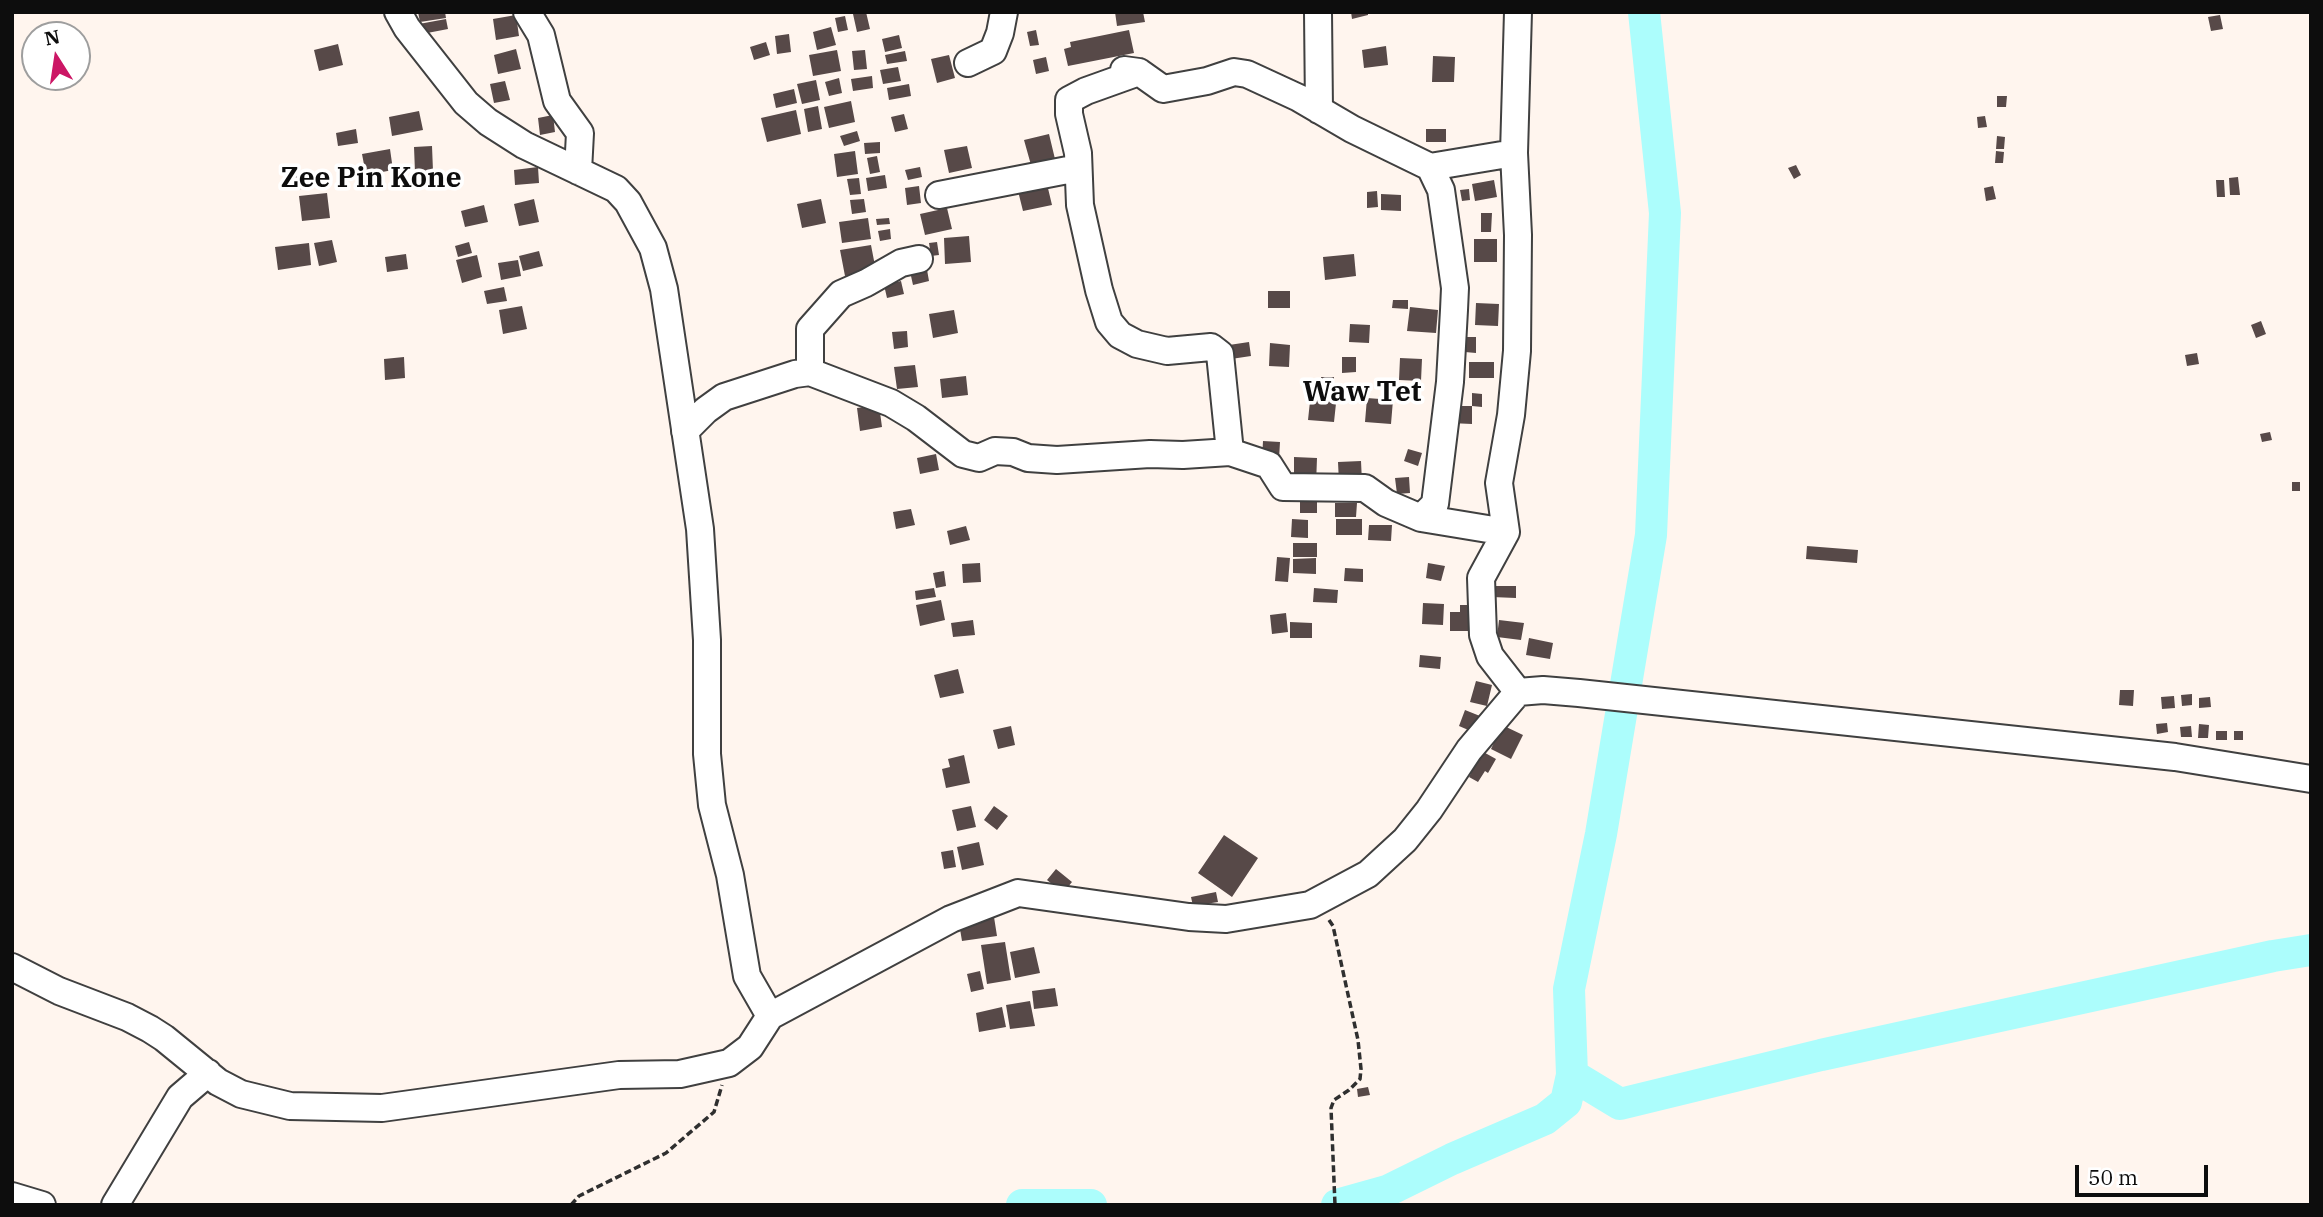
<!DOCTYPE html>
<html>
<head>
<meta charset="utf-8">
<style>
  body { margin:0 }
  #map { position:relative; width:2323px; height:1217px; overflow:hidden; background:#fff5ee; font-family:"IBM Plex Serif",serif }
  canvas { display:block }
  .frame { position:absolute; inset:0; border:14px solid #0d0d0d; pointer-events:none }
  .north { position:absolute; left:21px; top:21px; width:70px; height:70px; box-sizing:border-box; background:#fff; border:2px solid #9e9e9e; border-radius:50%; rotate:348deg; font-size:19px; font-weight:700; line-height:28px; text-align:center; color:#0d0d0d }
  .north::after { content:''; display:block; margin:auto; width:24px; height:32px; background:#cc1665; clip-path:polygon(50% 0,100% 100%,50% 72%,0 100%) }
  .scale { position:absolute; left:2075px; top:1165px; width:133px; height:32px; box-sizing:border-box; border:4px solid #0d0d0d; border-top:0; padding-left:9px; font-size:21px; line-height:24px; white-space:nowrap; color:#0d0d0d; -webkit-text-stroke:5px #fff; paint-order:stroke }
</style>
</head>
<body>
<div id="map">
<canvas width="2323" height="1217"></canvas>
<div class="frame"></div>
<div class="north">N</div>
<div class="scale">50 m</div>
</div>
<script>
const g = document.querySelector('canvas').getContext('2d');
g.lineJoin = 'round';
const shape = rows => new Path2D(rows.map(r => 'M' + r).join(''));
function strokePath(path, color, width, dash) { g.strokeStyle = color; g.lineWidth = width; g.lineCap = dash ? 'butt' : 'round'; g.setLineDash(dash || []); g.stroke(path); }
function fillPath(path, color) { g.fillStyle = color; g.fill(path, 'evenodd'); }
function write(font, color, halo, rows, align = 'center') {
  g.font = font + ' "IBM Plex Serif",serif'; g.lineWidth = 7; g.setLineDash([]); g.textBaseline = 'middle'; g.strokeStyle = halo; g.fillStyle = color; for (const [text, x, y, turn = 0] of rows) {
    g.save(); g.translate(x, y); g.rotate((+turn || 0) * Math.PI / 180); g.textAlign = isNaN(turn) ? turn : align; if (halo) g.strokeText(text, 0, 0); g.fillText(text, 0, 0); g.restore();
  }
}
const river = shape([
  [1644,12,1665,213,1651,535,1601,834,1569,989,1572,1075,1620,1104,1821,1055,2273,956,2311,950],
  [1022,1205,1091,1205],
  [1337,1205,1387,1191,1452,1159,1545,1119,1566,1102,1572,1075]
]);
const building = shape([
  [418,12,445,12,446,18,420,22],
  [866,12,870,29,857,32,853,14],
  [1115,12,1143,12,1145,22,1117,26],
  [1351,12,1368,12,1368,15,1352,19],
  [516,15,519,36,496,40,493,19],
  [2220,15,2223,29,2211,31,2208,17],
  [845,16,848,30,838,32,835,18],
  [446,19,448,29,422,34,419,24],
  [831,27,836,45,817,50,813,32],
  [1036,30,1039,45,1030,46,1027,32],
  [1129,30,1134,53,1068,66,1064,49,1071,47,1070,42],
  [789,34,791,52,777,54,775,36],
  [899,35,902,48,885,52,882,39],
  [766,42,770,55,754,60,750,47],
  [338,44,343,65,319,71,314,50],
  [1386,46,1388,65,1364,68,1362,50],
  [516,49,521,69,498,74,494,55],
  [837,50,841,71,813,76,809,55],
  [865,50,867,69,854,70,852,51],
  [905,51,907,61,887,64,885,55],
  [949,55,955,78,937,83,931,59],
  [1433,56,1455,57,1454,82,1432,82],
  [1046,57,1049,71,1036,74,1033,60],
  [898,67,901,81,883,84,880,70],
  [872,76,873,88,853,91,851,79],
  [839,78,842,93,829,96,825,82],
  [816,80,820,100,802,104,797,84],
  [505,81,510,100,494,103,490,84],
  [909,84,911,96,889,100,887,88],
  [794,89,797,103,776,108,773,94],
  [1997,96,2007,96,2006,107,1997,107],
  [851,101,855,122,829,128,824,107],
  [818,106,822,129,808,132,804,109],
  [796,110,801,134,767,142,761,118],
  [419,111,423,130,392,136,389,117],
  [904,114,908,129,895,132,891,117],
  [553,115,555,132,540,135,538,118],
  [1985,116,1987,127,1978,128,1977,117],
  [356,129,358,143,338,146,336,133],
  [1426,129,1446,129,1446,142,1426,142],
  [857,131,860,141,844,146,840,136],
  [1049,134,1055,159,1031,165,1024,140],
  [1997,136,2005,137,2004,149,1996,149],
  [880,142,880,153,865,154,864,143],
  [432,146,433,171,415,172,414,147],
  [967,146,972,168,949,173,944,150],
  [390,149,393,170,366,175,362,154],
  [855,151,858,174,837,177,834,154],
  [1996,151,2004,152,2003,163,1995,163],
  [877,156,880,172,870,174,867,158],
  [1796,165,1801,175,1794,179,1788,168],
  [538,167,539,183,515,185,514,170],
  [920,167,922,177,908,180,905,170],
  [323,171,325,185,296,190,294,176],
  [885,175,887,188,868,191,866,178],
  [2238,177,2240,195,2230,195,2229,178],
  [859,178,861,194,850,195,847,179],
  [1046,180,1052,205,1023,211,1017,187],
  [1494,180,1497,197,1475,201,1472,184],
  [2216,180,2224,180,2225,197,2217,197],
  [919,186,921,203,907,205,905,188],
  [1993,186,1996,199,1986,201,1984,188],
  [1469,189,1470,200,1462,201,1460,190],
  [1377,191,1378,207,1367,208,1367,192],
  [327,193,330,218,302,221,299,196],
  [1381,194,1401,195,1401,211,1381,210],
  [534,199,539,222,519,226,514,204],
  [821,199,826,223,802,228,797,204],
  [864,199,866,212,852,214,850,200],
  [484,205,488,222,465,227,461,211],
  [947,208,952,229,925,235,920,214],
  [1481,213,1492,213,1491,232,1481,232],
  [868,218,871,239,842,243,839,222],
  [889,218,890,224,877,225,876,219],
  [890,229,891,239,880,241,878,231],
  [969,236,971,262,945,264,944,238],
  [1474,239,1497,239,1497,262,1474,262],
  [332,240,337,262,319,266,314,243],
  [469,242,472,253,458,257,455,246],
  [937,242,939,255,931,256,929,243],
  [309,243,311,265,278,270,275,247],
  [871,245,876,271,845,276,840,250],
  [539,251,543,266,523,271,519,256],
  [406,254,408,269,387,272,385,257],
  [1354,254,1356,276,1325,280,1323,257],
  [477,255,482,277,462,283,456,260],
  [518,260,521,276,501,280,498,263],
  [926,264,929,281,913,285,909,267],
  [901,281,904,294,887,298,884,285],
  [504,287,507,301,487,304,484,291],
  [1268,291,1290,291,1290,308,1268,308],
  [1393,300,1408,300,1408,309,1392,308],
  [1476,303,1499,304,1498,326,1475,325],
  [522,306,527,329,503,334,499,310],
  [1410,307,1438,310,1436,333,1407,331],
  [954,310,958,333,933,338,929,314],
  [2261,321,2266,334,2256,338,2251,325],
  [1350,324,1370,325,1369,343,1349,342],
  [907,331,908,347,894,349,892,332],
  [1465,337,1476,337,1476,353,1465,352],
  [1249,342,1251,356,1231,359,1229,345],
  [1270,343,1290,345,1289,367,1269,366],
  [2197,353,2199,364,2187,366,2185,355],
  [404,357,405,378,385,380,384,359],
  [1342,357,1356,357,1356,372,1342,373],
  [1400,358,1422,359,1421,381,1399,380],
  [1469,362,1494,362,1494,378,1469,378],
  [915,365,918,387,897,389,894,367],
  [966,376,968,395,942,398,940,379],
  [1321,377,1334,377,1333,388,1321,387],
  [1311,392,1337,394,1334,422,1308,420],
  [1472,393,1482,394,1482,407,1472,406,1472,424,1450,423,1451,406,1472,406],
  [1367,398,1393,400,1391,424,1365,422],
  [879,405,882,427,860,431,857,408],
  [2270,432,2272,440,2262,442,2260,434],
  [1263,441,1280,442,1279,459,1262,459],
  [1408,449,1422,453,1418,466,1404,461],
  [936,454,939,470,920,474,917,458],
  [1294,457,1317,458,1316,485,1294,484],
  [1361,461,1362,482,1339,483,1338,462],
  [1409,477,1410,493,1397,494,1395,478],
  [2292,482,2300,482,2300,491,2292,491],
  [1300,496,1317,496,1317,513,1300,513],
  [1335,503,1357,503,1356,517,1335,517],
  [911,509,915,525,896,529,893,512],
  [1292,519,1308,520,1308,538,1291,537],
  [1336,519,1362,519,1362,535,1336,535],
  [1369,525,1392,525,1391,541,1368,540],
  [966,526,970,540,950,545,947,531],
  [1293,543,1317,543,1317,557,1293,557],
  [1807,546,1858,550,1857,563,1806,559],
  [1277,557,1290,558,1288,582,1275,581],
  [1316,558,1316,574,1293,573,1293,559],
  [980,563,981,582,963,583,962,564],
  [1428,563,1445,566,1441,581,1426,578],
  [1345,568,1363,569,1363,582,1344,581],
  [944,571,946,586,936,588,933,573],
  [1492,586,1516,586,1516,598,1492,597],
  [934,588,936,597,916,600,915,591],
  [1314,588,1338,590,1337,603,1313,602],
  [941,600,945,620,920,626,916,605],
  [1423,603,1444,604,1443,625,1422,624],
  [1460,605,1475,605,1475,631,1450,631,1450,612,1460,612],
  [1286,613,1288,632,1272,634,1270,615],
  [973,620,975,635,953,637,951,623],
  [1499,620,1524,623,1521,640,1497,637],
  [1290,622,1312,623,1312,638,1290,638],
  [1529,638,1553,643,1550,659,1526,655],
  [1420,655,1441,657,1440,669,1419,667],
  [958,669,964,693,940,698,934,675],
  [1476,681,1492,685,1487,706,1470,702],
  [2120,690,2134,690,2133,706,2119,705],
  [2192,694,2192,705,2182,706,2181,695],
  [2174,696,2175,708,2162,709,2161,697],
  [2210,697,2211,707,2199,708,2199,698],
  [1465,710,1480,716,1473,732,1459,726],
  [2167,723,2168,732,2157,734,2156,724],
  [2199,724,2209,725,2208,738,2198,738],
  [1502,725,1523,735,1511,759,1491,749],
  [1011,726,1015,745,998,749,993,730],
  [2191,726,2192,737,2181,737,2180,727],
  [2216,731,2227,731,2227,740,2216,740],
  [2234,731,2243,731,2243,740,2234,740],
  [1478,749,1496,759,1488,773,1485,771,1478,782,1469,777,1475,765,1470,762],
  [964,755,970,783,946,788,942,769,950,767,948,759],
  [971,806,976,827,957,831,952,810],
  [994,806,1008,816,997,830,984,820],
  [1224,835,1258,858,1232,897,1198,873],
  [979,842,984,865,962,870,957,847],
  [953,850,956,867,944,869,941,852],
  [1056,869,1072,882,1063,893,1047,880],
  [1216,892,1218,902,1193,906,1191,897],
  [994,917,997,936,962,941,959,923],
  [1005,942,1011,980,987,984,981,945],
  [1034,947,1040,973,1015,978,1010,952],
  [980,971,984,989,971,992,967,974],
  [1055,988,1058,1006,1034,1009,1032,991],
  [1030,1001,1035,1026,1010,1029,1006,1005],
  [1002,1007,1006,1027,979,1032,976,1013],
  [1368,1087,1370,1095,1358,1097,1357,1089]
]);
const path = shape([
  [1329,920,1333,926,1358,1040,1361,1069,1360,1079,1349,1090,1334,1100,1331,1108,1335,1205],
  [571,1205,579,1196,666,1153,714,1112,722,1085]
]);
const minor = shape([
  [398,12,407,28,466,103,488,122,524,145,616,189,628,202,653,248,664,289,700,529,707,640,707,754,712,805,730,875,747,976,770,1016],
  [527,12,541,35,557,101,580,133,578,171],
  [1318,12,1319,110],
  [1518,12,1514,153,1518,235,1517,351,1511,415,1499,483,1506,532,1481,578,1483,635,1490,656,1518,692],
  [968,63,993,51,1000,33,1004,12],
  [1124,70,1139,72,1163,89,1207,81,1234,72,1247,74,1299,98,1352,129,1430,167,1441,190,1455,288,1454,310,1450,382,1435,504,1421,518],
  [1139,72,1086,91,1069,100,1069,114,1078,153,1080,205,1099,290,1109,322,1120,335,1137,344,1167,351,1211,347,1220,354,1230,452,1269,465,1283,487,1365,488,1386,503,1421,518,1506,532],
  [1430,167,1514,153],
  [939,195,1078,168],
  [810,372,891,403,916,418,963,454,979,458,995,451,1013,452,1028,458,1057,460,1150,454,1183,455,1230,452],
  [685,431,706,410,724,397,795,374,810,372,810,329,841,294,866,283,901,263,919,259],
  [12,967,59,991,127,1017,150,1029,164,1038,218,1082,241,1094,290,1106,382,1108,619,1075,680,1074,729,1063,750,1047,770,1016,951,919,1018,893,1189,917,1226,919,1310,905,1368,874,1405,840,1429,810,1469,750,1518,692,1543,690,1579,693,2175,757,2311,779],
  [12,1196,42,1205],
  [115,1205,180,1097,208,1073]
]);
const quarterNames = [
  ["Zee Pin Kone",371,179],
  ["Waw Tet",1362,393]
];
strokePath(river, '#acfdfc', 32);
fillPath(building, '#574948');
strokePath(minor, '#404040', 30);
strokePath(path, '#2f2f2f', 3.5, [7, 3.5]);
strokePath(minor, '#fff', 26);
write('bold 28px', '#0d0d0d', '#fff', quarterNames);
</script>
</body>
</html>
